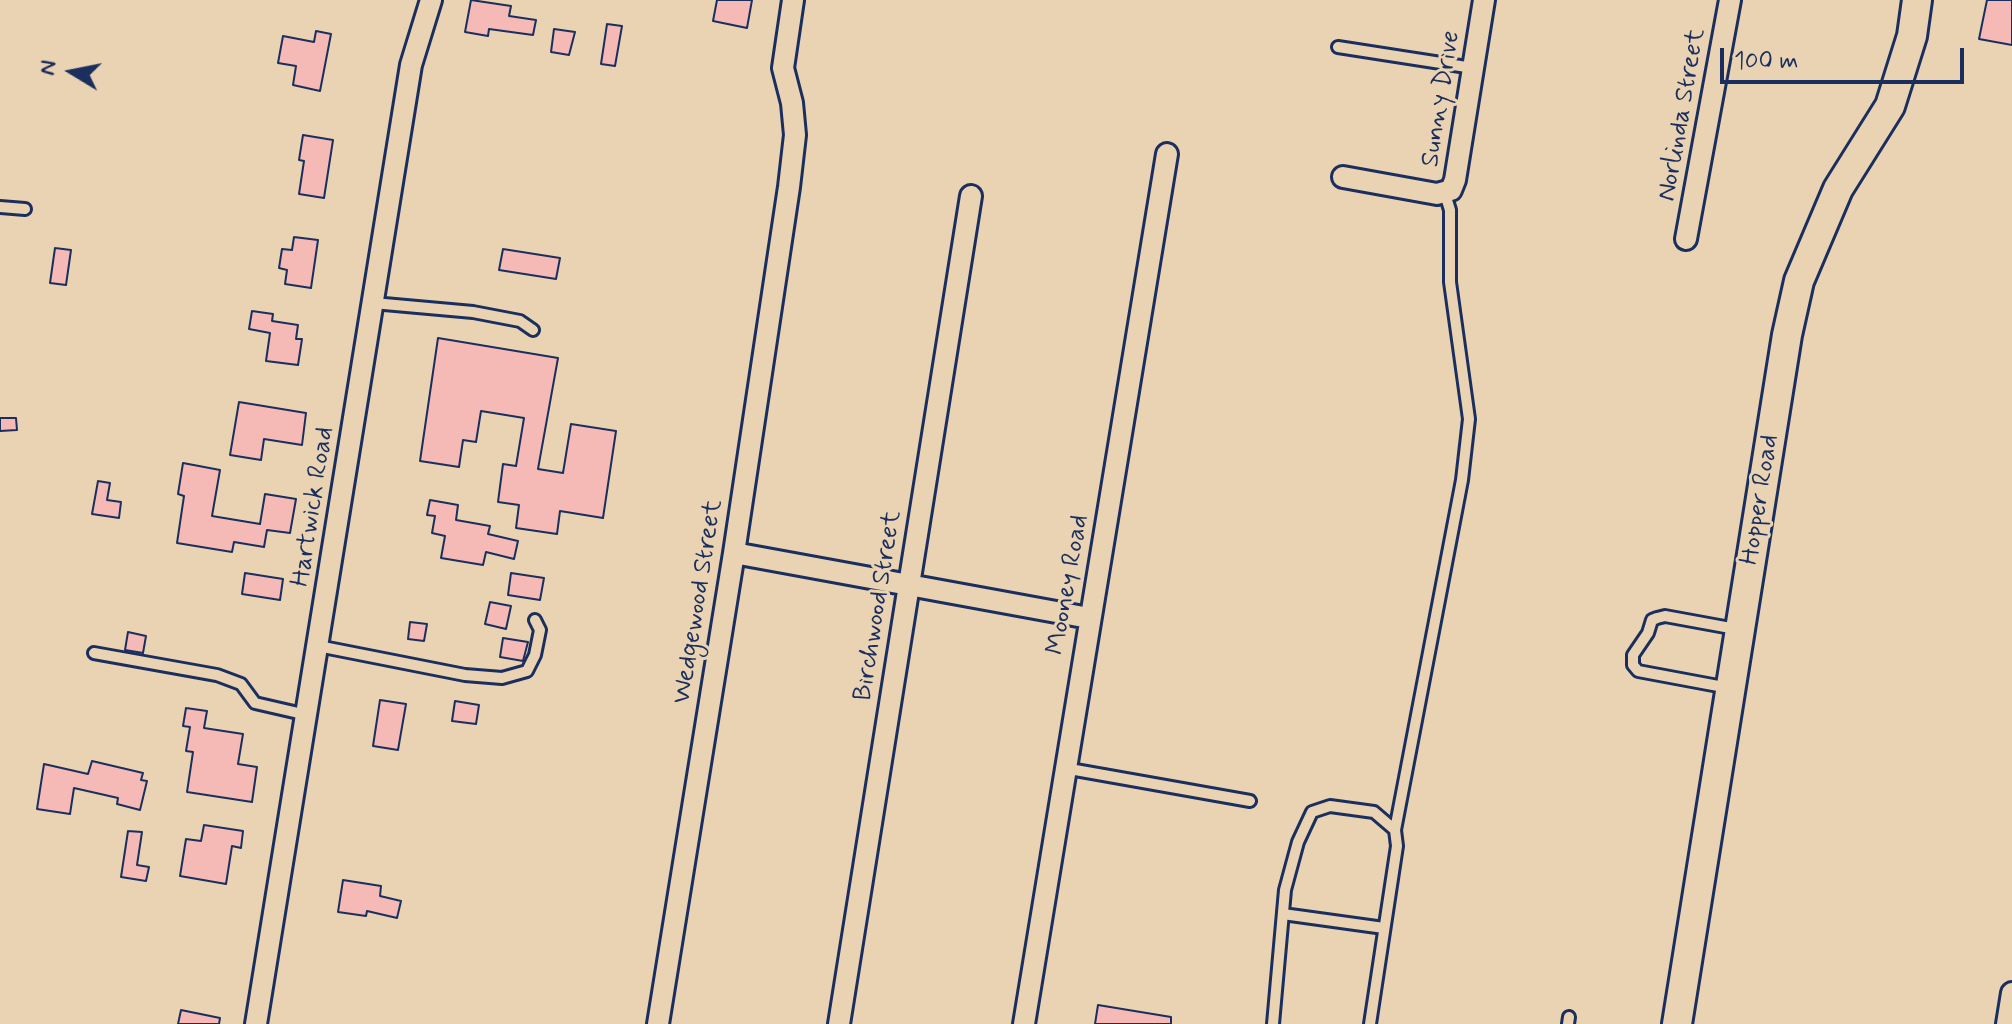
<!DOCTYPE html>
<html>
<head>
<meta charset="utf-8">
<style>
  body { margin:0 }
  #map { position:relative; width:2012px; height:1024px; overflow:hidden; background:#ead3b3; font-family:Mynerve,sans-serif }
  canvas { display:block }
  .north { position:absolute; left:32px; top:32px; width:80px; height:80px; -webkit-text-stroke:6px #ead3b3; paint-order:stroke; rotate:280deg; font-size:22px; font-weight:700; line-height:32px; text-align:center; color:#1b2f5e }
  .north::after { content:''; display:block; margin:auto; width:28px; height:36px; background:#1b2f5e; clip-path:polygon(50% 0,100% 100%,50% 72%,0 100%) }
  .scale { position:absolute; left:1720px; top:48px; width:244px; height:36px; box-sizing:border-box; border:4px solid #1b2f5e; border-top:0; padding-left:10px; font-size:24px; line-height:28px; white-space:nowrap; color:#1b2f5e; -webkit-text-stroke:6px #ead3b3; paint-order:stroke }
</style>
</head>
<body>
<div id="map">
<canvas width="2012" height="1024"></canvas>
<div class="north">N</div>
<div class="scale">100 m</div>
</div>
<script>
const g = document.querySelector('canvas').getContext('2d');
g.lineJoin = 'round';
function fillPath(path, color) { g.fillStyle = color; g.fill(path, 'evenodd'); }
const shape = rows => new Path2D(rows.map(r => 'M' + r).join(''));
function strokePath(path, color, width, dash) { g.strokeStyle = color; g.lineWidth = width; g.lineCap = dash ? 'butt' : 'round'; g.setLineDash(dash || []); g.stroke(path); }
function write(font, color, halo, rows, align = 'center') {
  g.font = font + ' Mynerve,sans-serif'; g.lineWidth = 6; g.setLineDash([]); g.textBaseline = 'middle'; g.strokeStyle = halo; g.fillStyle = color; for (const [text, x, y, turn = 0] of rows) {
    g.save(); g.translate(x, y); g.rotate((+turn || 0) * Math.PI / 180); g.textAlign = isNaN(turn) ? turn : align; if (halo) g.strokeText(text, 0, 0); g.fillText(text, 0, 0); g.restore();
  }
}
const building = shape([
  [471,0,511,6,509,16,536,20,533,35,489,29,488,36,465,32,471,0],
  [717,0,752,0,747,28,713,21,717,0],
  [1987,0,2012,0,2012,45,1979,39,1987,0],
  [607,24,622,26,615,66,601,64,607,24],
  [554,29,575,32,569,55,551,52,554,29],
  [316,31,331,34,320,91,293,85,296,66,278,63,283,36,314,42,316,31],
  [303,135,333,140,324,198,299,194,304,161,299,160,303,135],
  [294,237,318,240,311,288,285,284,287,270,279,268,282,249,292,250,294,237],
  [55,248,71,250,66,285,50,283,55,248],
  [503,249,560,258,556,279,499,270,503,249],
  [252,311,273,314,272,321,298,325,296,339,302,339,298,365,266,361,270,333,249,329,252,311],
  [438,338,558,358,538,469,563,473,571,424,616,431,603,518,560,511,557,534,516,528,519,505,498,502,503,464,516,466,524,418,481,411,476,442,463,440,459,467,420,461,438,338],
  [239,402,306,413,302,445,264,439,261,460,230,455,239,402],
  [0,418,16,418,17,430,0,431,0,418],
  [183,463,220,470,212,516,260,524,265,494,296,499,290,533,267,530,264,547,234,542,232,552,177,543,184,496,178,494,183,463],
  [98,481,110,483,107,500,121,502,119,518,92,514,98,481],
  [430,500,458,505,456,520,490,526,488,534,518,541,514,559,486,552,483,565,441,558,445,536,432,533,435,516,427,515,430,500],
  [245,573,283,579,280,600,242,594,245,573],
  [511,573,544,578,540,600,508,595,511,573],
  [490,602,511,606,506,629,485,624,490,602],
  [410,622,427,624,424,641,408,639,410,622],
  [128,632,146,636,143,653,125,650,128,632],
  [503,638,528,642,523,661,500,657,503,638],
  [380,700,406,704,398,750,373,746,380,700],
  [455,701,479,705,476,724,452,721,455,701],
  [186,708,207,711,204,728,243,734,238,764,257,767,252,802,187,792,193,752,186,751,190,727,183,726,186,708],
  [92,761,143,773,141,780,147,781,140,810,117,804,118,798,74,788,70,814,37,809,44,764,88,774,92,761],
  [204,825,243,831,241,848,232,846,226,884,180,876,186,839,201,841,204,825],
  [128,831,142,832,137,865,149,867,146,881,121,877,128,831],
  [343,880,381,886,380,896,401,901,397,918,367,911,366,916,338,912,343,880],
  [1098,1005,1171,1017,1171,1024,1095,1024,1098,1005],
  [181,1010,220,1018,219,1024,178,1024,181,1010]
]);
const service = shape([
  [1338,47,1473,68],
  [0,207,25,209],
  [373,303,473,312,520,321,533,330],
  [318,646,465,675,502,678,527,671,535,655,540,630,535,620],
  [94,653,217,675,241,684,255,703,307,715],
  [1729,688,1638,671,1633,665,1633,655,1648,633,1652,620,1657,618,1665,616,1736,629],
  [1064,768,1250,801],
  [1395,830,1462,480,1469,419,1450,282,1450,210,1445,194],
  [1283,914,1384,928],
  [1273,1024,1285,890,1298,842,1312,812,1330,806,1374,812,1395,830,1397,846,1370,1024],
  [1568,1024,1569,1017]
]);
const minor = shape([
  [1343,177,1437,194,1451,190,1455,180,1484,0],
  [1686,239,1730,0],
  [734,553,1089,618],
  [256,1024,411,65,431,0],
  [658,1024,734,553,789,187,795,135,792,103,783,68,793,0],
  [839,1024,971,196],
  [1024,1024,1167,154],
  [2007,1024,2012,993]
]);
const secondary = shape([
  [1677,1024,1787,335,1799,281,1838,189,1890,106,1912,36,1917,0]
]);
const streetNames = [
  ["Sunny Drive",1442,99,-81],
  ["Norlinda Street",1683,115,-80],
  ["Hopper Road",1761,500,-81],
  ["Hartwick Road",314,507,-81],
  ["Mooney Road",1069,585,-80],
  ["Wedgewood Street",699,602,-81],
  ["Birchwood Street",879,606,-81]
];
fillPath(building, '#f5b9b6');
strokePath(building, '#1b2f5e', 2);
strokePath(service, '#1b2f5e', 16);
strokePath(minor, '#1b2f5e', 26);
strokePath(secondary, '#1b2f5e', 34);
strokePath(service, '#ead3b3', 10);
strokePath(minor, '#ead3b3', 20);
strokePath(secondary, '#ead3b3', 28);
write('26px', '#1b2f5e', '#ead3b3', streetNames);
</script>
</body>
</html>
